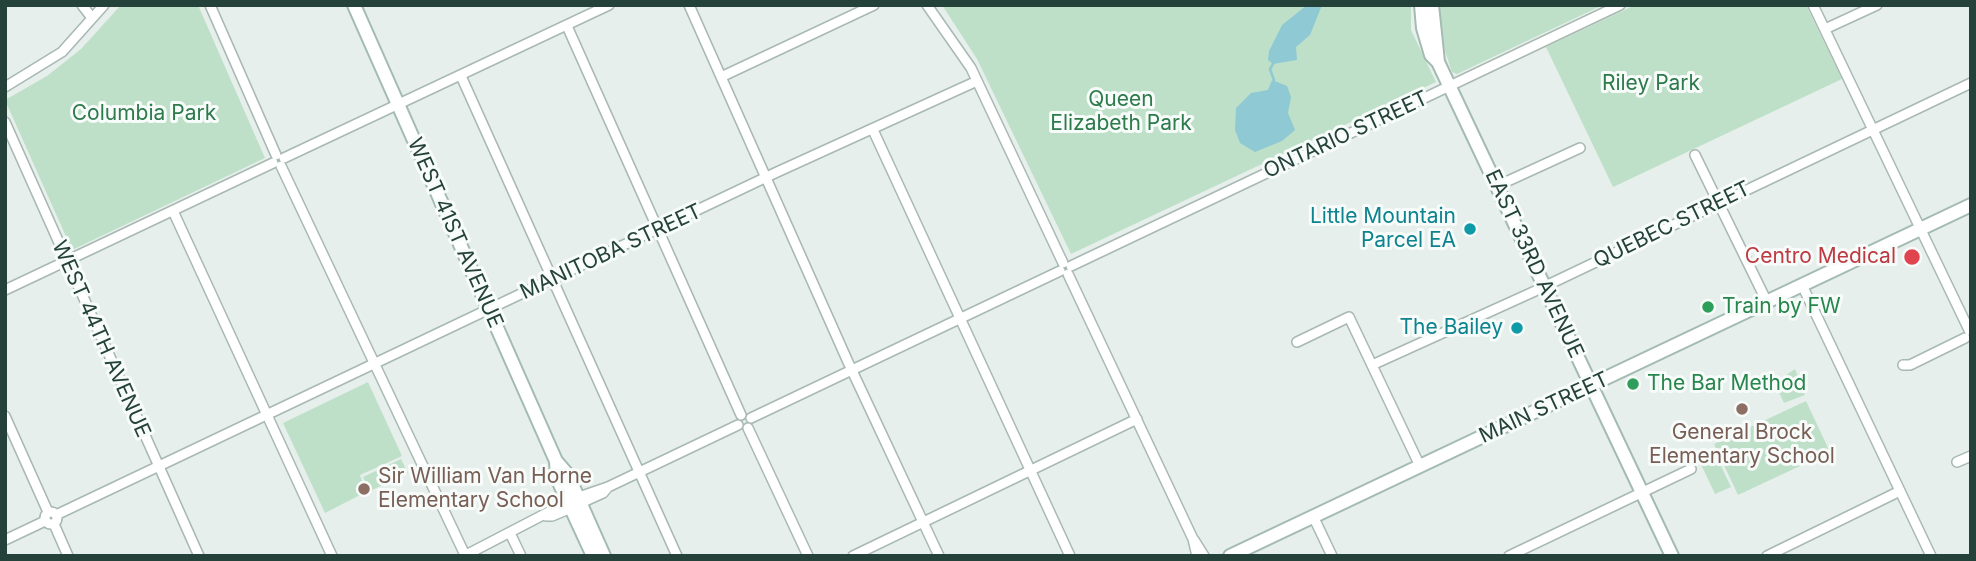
<!DOCTYPE html>
<html>
<head>
<meta charset="utf-8">
<style>
  body { margin:0 }
  #map { position:relative; width:1976px; height:561px; overflow:hidden; background:#e6efeb; font-family:Inter,sans-serif }
  canvas { display:block }
  .frame { position:absolute; inset:0; border:7px solid #24423a; pointer-events:none }
</style>
</head>
<body>
<div id="map">
<canvas width="1976" height="561"></canvas>
<div class="frame"></div>
</div>
<script>
const g = document.querySelector('canvas').getContext('2d');
g.lineJoin = 'round';
function fillPath(path, color) { g.fillStyle = color; g.fill(path, 'evenodd'); }
const shape = rows => new Path2D(rows.map(r => 'M' + r).join(''));
function strokePath(path, color, width, dash) { g.strokeStyle = color; g.lineWidth = width; g.lineCap = dash ? 'butt' : 'round'; g.setLineDash(dash || []); g.stroke(path); }
function write(font, color, halo, rows, align = 'center') {
  g.font = font + ' Inter,sans-serif'; g.lineWidth = 6; g.setLineDash([]); g.textBaseline = 'middle'; g.strokeStyle = halo; g.fillStyle = color; for (const [text, x, y, turn = 0] of rows) {
    g.save(); g.translate(x, y); g.rotate((+turn || 0) * Math.PI / 180); g.textAlign = isNaN(turn) ? turn : align; if (halo) g.strokeText(text, 0, 0); g.fillText(text, 0, 0); g.restore();
  }
}
const green = shape([
  [121,5,198,5,265,158,72,250,5,100,47,76,81,49],
  [942,5,1411,5,1411,30,1436,82,1071,254,977,59],
  [1440,5,1603,5,1457,74,1452,72,1440,36],
  [1635,5,1806,5,1842,79,1613,187,1546,47],
  [1795,369,1805,395,1784,403,1778,390,1779,380],
  [368,382,402,456,360,475,366,492,325,513,283,423],
  [1806,401,1830,452,1738,495,1714,444],
  [1713,449,1731,487,1715,494,1697,456],
  [401,459,408,473,370,491,363,477]
]);
const water = shape([
  [1307,5,1322,5,1310,35,1296,47,1297,60,1273,64,1268,60,1269,51,1282,25],
  [1272,80,1287,86,1291,97,1288,113,1295,130,1282,141,1255,152,1240,143,1235,130,1236,108,1251,93,1268,90]
]);
const stream = shape([
  [1273,64,1270,69,1274,80]
]);
const street = shape([
  [82,5,92,18],
  [210,5,276,155],
  [689,5,848,362,939,556],
  [927,5,971,68,1063,263],
  [1813,5,1969,330],
  [567,26,741,415],
  [1825,29,1877,5],
  [461,76,677,556],
  [721,77,874,5],
  [5,87,62,52,104,5],
  [5,122,199,556],
  [873,130,1070,556],
  [1695,155,1767,302],
  [284,158,609,5],
  [281,166,465,555],
  [1497,186,1580,148],
  [173,211,332,556],
  [1071,266,1620,5],
  [1068,274,1193,539,1197,556],
  [1802,285,1931,556],
  [5,290,273,163],
  [1297,342,1349,317,1420,466],
  [1372,365,1533,292,1971,83],
  [1903,365,1910,365,1965,338],
  [5,416,48,512],
  [751,418,1060,271],
  [748,428,808,556],
  [1957,462,1971,456],
  [579,497,608,487,738,425],
  [581,503,603,493,608,487],
  '45 518a6 6 0 1 1 12 0a6 6 0 1 1-12 0Z',
  [56,515,775,173,977,81],
  [546,516,552,516,571,508],
  [1313,516,1332,556],
  [54,524,68,556],
  [510,533,521,556],
  [5,540,45,521],
  [1194,540,1204,556],
  [464,556,568,502],
  [853,556,1137,419],
  [1509,556,1691,469],
  [1767,556,1900,491]
]);
const secondary = shape([
  [354,5,556,461,568,475,604,556],
  [1421,5,1423,28,1431,55,1438,62,1672,556],
  [1432,5,1438,62],
  [556,461,557,478,593,556],
  [1230,556,1971,205]
]);
const markers = [
  [1470,229,7,"#0f9aa8"],
  [1912,257,9,"#e0444e"],
  [1708,307,7,"#2e9e5b"],
  [1517,328,7,"#0f9aa8"],
  [1633,384,7,"#2e9e5b"],
  [1742,409,7,"#8d6e63"],
  [364,489,7,"#8d6e63"]
];
const parkNames = [
  ["Riley Park",1651,84],
  ["Queen",1121,100],
  ["Elizabeth Park",1121,124],
  ["Columbia Park",144,114]
];
const streetNames = [
  ["ONTARIO STREET",1346,135,-25],
  ["QUEBEC STREET",1672,225,-26],
  ["WEST 41ST AVENUE",455,233,66],
  ["MANITOBA STREET",611,252,-25],
  ["EAST 33RD AVENUE",1534,264,65],
  ["WEST 44TH AVENUE",101,339,66],
  ["MAIN STREET",1544,408,-25]
];
const cultureNames = [
  ["Little Mountain",1456,217],
  ["Parcel EA",1456,241],
  ["The Bailey",1503,328]
];
const healthNames = [
  ["Centro Medical",1896,257]
];
const leisureNames = [
  ["Train by FW",1722,307],
  ["The Bar Method",1647,384]
];
const educationNames = [
  ["General Brock",1742,433],
  ["Elementary School",1742,457],
  ["Sir William Van Horne",378,477,"left"],
  ["Elementary School",378,501,"left"]
];
fillPath(green, '#bfe0c8');
fillPath(water, '#8ec9d4');
strokePath(stream, '#8ec9d4', 2.5);
strokePath(street, '#a8b8b2', 12);
strokePath(secondary, '#a4bbb3', 16);
strokePath(street, '#fff', 9);
strokePath(secondary, '#fff', 12);
for (const [x, y, r, color] of markers) { const dot = new Path2D(); dot.arc(x, y, r, 0, 2 * Math.PI); g.fillStyle = color; g.fill(dot); strokePath(dot, '#f7fbf9', 2.5); }
write('21px', '#2d7a4b', '#f7fbf9', parkNames);
write('21px', '#24423a', '#f7fbf9', streetNames);
write('21px', '#0d838f', '#f7fbf9', cultureNames, 'right');
write('21px', '#be3a42', '#f7fbf9', healthNames, 'right');
write('21px', '#27864d', '#f7fbf9', leisureNames, 'left');
write('21px', '#785e54', '#f7fbf9', educationNames);
</script>
</body>
</html>
